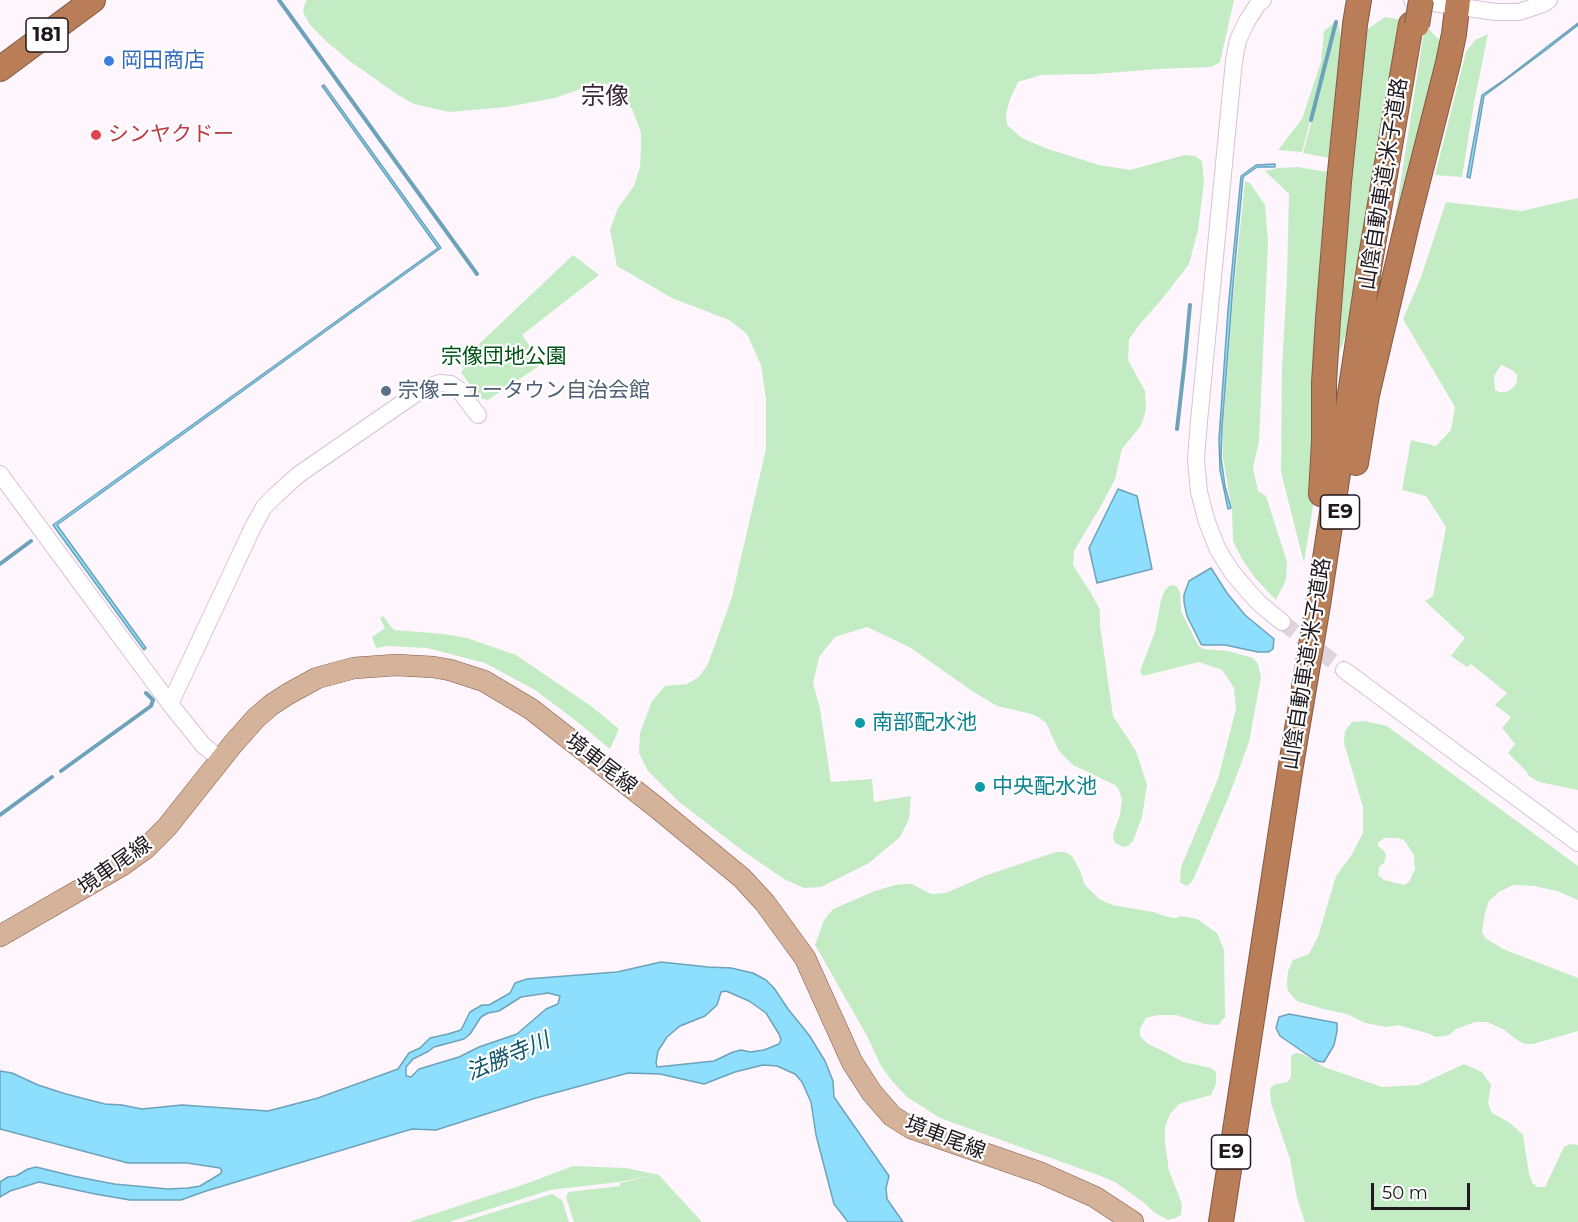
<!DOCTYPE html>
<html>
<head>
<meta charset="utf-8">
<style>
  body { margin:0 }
  #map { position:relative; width:1578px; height:1222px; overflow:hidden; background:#fef5fd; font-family:Montserrat,sans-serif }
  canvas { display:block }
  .scale { position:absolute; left:1371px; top:1183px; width:99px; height:27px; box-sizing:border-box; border:3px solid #1f181f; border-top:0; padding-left:8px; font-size:18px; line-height:21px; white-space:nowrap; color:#1f181f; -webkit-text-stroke:4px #fff; paint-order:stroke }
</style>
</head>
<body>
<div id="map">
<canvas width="1578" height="1222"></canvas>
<div class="scale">50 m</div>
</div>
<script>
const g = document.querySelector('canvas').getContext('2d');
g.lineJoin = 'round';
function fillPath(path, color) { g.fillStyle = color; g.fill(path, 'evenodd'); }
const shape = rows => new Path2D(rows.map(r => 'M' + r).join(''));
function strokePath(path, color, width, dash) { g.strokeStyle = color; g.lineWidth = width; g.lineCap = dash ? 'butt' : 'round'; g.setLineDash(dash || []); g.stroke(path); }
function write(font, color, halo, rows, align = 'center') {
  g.font = font + ' Montserrat,"Noto Sans JP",sans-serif'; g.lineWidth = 4.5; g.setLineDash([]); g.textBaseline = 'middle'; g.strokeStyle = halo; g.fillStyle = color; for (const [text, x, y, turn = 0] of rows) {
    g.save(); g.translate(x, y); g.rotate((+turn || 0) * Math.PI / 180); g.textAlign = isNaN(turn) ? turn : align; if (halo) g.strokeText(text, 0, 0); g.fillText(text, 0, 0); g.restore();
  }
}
const green = shape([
  [307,0,1234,0,1220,62,1211,67,1159,69,1095,74,1041,75,1018,82,1010,99,1006,114,1007,125,1022,138,1045,148,1099,165,1130,170,1185,155,1195,156,1202,161,1204,182,1198,230,1189,264,1162,299,1140,324,1129,339,1128,360,1145,391,1146,408,1144,417,1140,427,1122,449,1115,479,1102,504,1074,551,1073,565,1092,595,1100,610,1100,625,1113,716,1136,751,1147,785,1142,817,1133,841,1128,846,1123,847,1114,842,1113,834,1120,815,1122,800,1119,790,1115,785,1073,765,1059,751,1046,723,1038,717,1031,714,997,706,972,691,911,648,867,627,835,637,819,657,813,683,820,709,831,782,872,779,874,802,911,796,909,819,900,837,869,863,821,887,804,888,784,879,743,851,678,801,648,771,639,753,640,733,652,701,665,686,687,684,699,677,708,664,732,597,766,449,766,399,761,365,747,334,729,320,672,298,617,266,610,230,618,208,634,186,640,167,641,150,641,132,632,109,619,91,607,84,597,83,555,98,506,107,449,112,414,104,398,95,351,62,327,42,310,25,303,12,305,3],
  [1385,17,1403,20,1358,291,1343,343,1337,358,1337,304,1362,33],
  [1336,21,1302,152,1278,150,1302,119,1321,62,1324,31],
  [1338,23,1341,38,1329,158,1303,153],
  [1425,25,1443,44,1392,254,1394,225],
  [1488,34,1474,103,1462,177,1435,175,1466,52,1475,40],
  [1298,167,1327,172,1322,229,1328,231,1320,461,1304,563,1281,472,1282,368,1287,279,1289,194,1265,171,1278,168],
  [1245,181,1250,183,1265,205,1268,242,1259,441,1253,468,1258,491,1266,496,1287,562,1286,580,1276,600,1255,578,1242,559,1233,541,1232,510,1223,458,1223,429,1232,309],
  [1578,198,1578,790,1539,782,1529,776,1526,771,1508,753,1515,744,1502,728,1511,717,1495,705,1507,693,1471,664,1467,667,1451,656,1465,638,1425,601,1433,596,1446,527,1426,496,1402,490,1411,440,1436,446,1451,430,1455,407,1403,319,1420,280,1446,202,1522,211],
  [1501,365,1512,370,1517,375,1517,382,1513,388,1506,392,1499,392,1495,390,1494,376],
  [573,255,599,275,522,335,542,364,488,400,479,398,461,372,464,369,459,363],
  [1174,585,1177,587,1180,592,1181,611,1198,645,1203,649,1228,651,1253,658,1258,664,1261,677,1249,742,1229,796,1194,878,1190,884,1186,886,1180,882,1181,867,1218,779,1236,709,1234,688,1222,670,1199,662,1143,676,1140,671,1155,632,1161,600,1165,590,1169,586],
  [383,616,392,628,395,630,444,634,467,638,516,655,591,706,619,729,610,749,575,720,535,690,485,663,427,648,387,646,376,648,372,637,385,628,380,618],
  [1364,721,1387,726,1578,866,1578,900,1557,891,1534,886,1513,885,1499,892,1489,901,1485,913,1482,932,1485,938,1503,949,1578,978,1578,1031,1533,1044,1525,1044,1517,1040,1503,1029,1487,1022,1475,1022,1456,1029,1449,1035,1436,1037,1427,1033,1398,1025,1386,1027,1365,1023,1347,1014,1323,1009,1297,1001,1288,991,1287,984,1288,971,1293,960,1309,954,1318,937,1336,876,1351,856,1363,833,1363,807,1344,743,1345,731,1352,722],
  [1384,838,1397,838,1404,840,1414,855,1415,869,1409,882,1404,885,1384,880,1378,875,1379,867,1384,863,1386,855,1384,851,1378,846,1378,843],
  [1056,852,1065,852,1072,856,1080,871,1085,885,1099,899,1112,905,1153,912,1168,917,1176,918,1180,916,1197,919,1217,933,1224,950,1225,1017,1218,1025,1205,1024,1176,1015,1158,1015,1146,1018,1140,1029,1140,1036,1148,1044,1163,1051,1183,1062,1211,1068,1216,1072,1216,1084,1211,1095,1179,1104,1170,1114,1165,1127,1165,1143,1169,1171,1182,1204,1181,1215,1175,1218,1168,1220,1155,1213,1143,1202,1115,1182,1098,1175,940,1118,907,1097,892,1081,881,1066,866,1034,815,945,824,920,833,909,875,891,895,885,906,884,912,884,931,894,946,893,987,875],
  [1296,1053,1303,1054,1324,1067,1382,1087,1419,1085,1464,1064,1482,1072,1491,1085,1488,1103,1492,1113,1510,1123,1523,1135,1529,1174,1532,1182,1537,1187,1545,1187,1564,1147,1570,1144,1578,1145,1578,1222,1305,1222,1297,1198,1290,1159,1271,1103,1270,1093,1271,1087,1276,1084,1288,1082,1291,1076,1291,1056],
  [573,1166,626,1168,659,1175,702,1222,574,1222,566,1197,568,1192,620,1186,620,1183,654,1175,619,1182,550,1190,449,1222,409,1222,528,1183],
  [552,1194,562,1200,569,1222,462,1222]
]);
const water = shape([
  [1578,23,1578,25,1546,50,1484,96,1470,178,1467,177,1482,95,1504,80,1578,23],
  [324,85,441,248,57,525,146,648,144,650,53,525,438,248,322,86,324,85],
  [1275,164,1275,167,1257,167,1243,177,1233,285,1222,428,1221,458,1225,486,1231,508,1228,509,1220,470,1219,439,1228,310,1241,176,1256,165,1275,164],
  [1118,489,1137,496,1152,569,1097,583,1089,548,1118,489],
  [1211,568,1227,593,1245,615,1274,639,1273,649,1270,651,1268,652,1258,652,1225,645,1203,645,1201,644,1187,616,1184,602,1184,595,1189,581,1211,568],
  [661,962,708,967,731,968,753,973,766,980,774,988,788,1009,809,1035,825,1061,833,1081,834,1097,889,1176,886,1188,887,1199,903,1222,848,1222,834,1204,816,1135,811,1102,802,1082,795,1074,777,1066,763,1065,735,1072,704,1084,660,1074,628,1073,536,1098,436,1130,412,1129,206,1191,181,1200,130,1200,95,1194,39,1182,10,1191,0,1197,0,1182,8,1177,16,1176,28,1169,36,1167,73,1176,114,1184,168,1189,188,1188,200,1186,220,1174,222,1171,220,1168,187,1163,128,1163,0,1129,0,1071,12,1073,38,1085,66,1094,105,1104,122,1105,142,1109,182,1105,268,1111,318,1098,398,1069,409,1053,420,1048,430,1038,448,1034,461,1030,470,1012,482,1005,489,1005,510,993,515,983,527,979,617,972,661,962],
  [726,991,749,1001,766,1013,779,1034,781,1040,779,1044,764,1050,750,1052,741,1050,733,1052,714,1061,657,1067,656,1063,658,1051,667,1037,680,1026,705,1016,717,1005,721,992,726,991],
  [548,993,560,996,558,1004,546,1009,517,1034,479,1047,459,1057,419,1069,411,1077,406,1076,406,1067,413,1059,429,1051,434,1047,464,1039,470,1034,481,1017,488,1013,499,1011,521,997,548,993],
  [1289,1014,1337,1023,1337,1031,1334,1045,1324,1062,1317,1061,1312,1058,1280,1036,1276,1028,1279,1017,1289,1014]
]);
const stream = shape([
  [279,0,477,274],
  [1311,120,1336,22],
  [1177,429,1185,359,1190,305],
  [0,564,31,541],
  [61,771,151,706,153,700,146,693],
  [0,815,52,777]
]);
const minorTunnel = shape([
  [1282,622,1344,670]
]);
const minor = shape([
  [1263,0,1258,4,1247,21,1238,40,1234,61,1199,421,1196,459,1199,492,1207,522,1218,550,1232,572,1248,591,1260,604,1282,622],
  [1412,0,1496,12,1519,12,1543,4,1549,0],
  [0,474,170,704,203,745,220,759],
  [1344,670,1578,843],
  [170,704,253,527,264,507,276,495,298,475,424,388,440,383,451,384,458,389,478,415]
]);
const major = shape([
  [0,936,121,866,146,848,167,827,233,744,256,718,271,705,288,694,317,678,354,668,396,665,433,667,450,670,484,681,531,709,656,807,742,878,765,903,805,958,852,1062,872,1093,892,1116,911,1128,1041,1173,1095,1197,1133,1222]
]);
const highway = shape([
  [0,69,93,0],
  [1356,463,1367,395,1407,224,1448,63,1454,34,1458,0],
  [1321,494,1324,441,1324,383,1328,319,1339,182,1355,24,1359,0],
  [1221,1222,1291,765,1318,605,1370,262,1411,24]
]);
const highwayBridge = shape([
  [1417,25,1421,0]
]);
const markers = [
  [109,61,6,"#3f7fe0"],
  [96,135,6,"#e0444e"],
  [386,391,6,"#5c6f8a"],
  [860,723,6,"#0f9aa8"],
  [980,787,6,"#0f9aa8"]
];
const shields = [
  [47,35,42],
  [1340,512,39],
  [1231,1152,39]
];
const shieldNames = [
  ["181",47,35],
  ["E9",1340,512],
  ["E9",1231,1152]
];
const shopNames = [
  ["岡田商店",121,61]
];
const healthNames = [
  ["シンヤクドー",108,135]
];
const streetNames = [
  ["山陰自動車道;米子道路",1384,184,-81],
  ["山陰自動車道;米子道路",1307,664,-81],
  ["境車尾線",601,764,38],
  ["境車尾線",115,866,-35],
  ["境車尾線",945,1138,21]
];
const parkNames = [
  ["宗像団地公園",504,357]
];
const serviceNames = [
  ["宗像ニュータウン自治会館",398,391]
];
const cultureNames = [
  ["南部配水池",872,723],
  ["中央配水池",992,787]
];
const waterNames = [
  ["法勝寺川",508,1057,-23]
];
const quarterNames = [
  ["宗像",605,97]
];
fillPath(green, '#c3ecc5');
fillPath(water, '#8edefd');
strokePath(water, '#6da3ba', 1.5);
strokePath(stream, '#6da3ba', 4);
strokePath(minorTunnel, '#ddd4dc', 16, [16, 8]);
strokePath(minor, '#d7c2d6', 18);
strokePath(major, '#835a43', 22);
strokePath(highway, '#835a43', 26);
strokePath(minor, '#fff', 16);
strokePath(major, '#d5b29a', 21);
strokePath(highway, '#b97e57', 24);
strokePath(highwayBridge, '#835a43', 26, []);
strokePath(highwayBridge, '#b97e57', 24);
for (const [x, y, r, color] of markers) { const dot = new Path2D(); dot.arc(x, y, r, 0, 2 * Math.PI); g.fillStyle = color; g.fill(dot); strokePath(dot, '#fff', 2); }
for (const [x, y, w] of shields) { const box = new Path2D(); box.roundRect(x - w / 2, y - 17, w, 34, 4.5); g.fillStyle = '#fff'; g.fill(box); strokePath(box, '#1f181f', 1.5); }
write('bold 20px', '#1f181f', null, shieldNames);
write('21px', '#366cbe', '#fff', shopNames, 'left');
write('21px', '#be3a42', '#fff', healthNames, 'left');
write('21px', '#1f181f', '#fff', streetNames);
write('21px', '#005314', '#fff', parkNames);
write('21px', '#4e5e75', '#fff', serviceNames, 'left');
write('21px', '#0d838f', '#fff', cultureNames, 'left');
write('italic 22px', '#105469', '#fff', waterNames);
write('24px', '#382838', '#fff', quarterNames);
</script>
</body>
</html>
